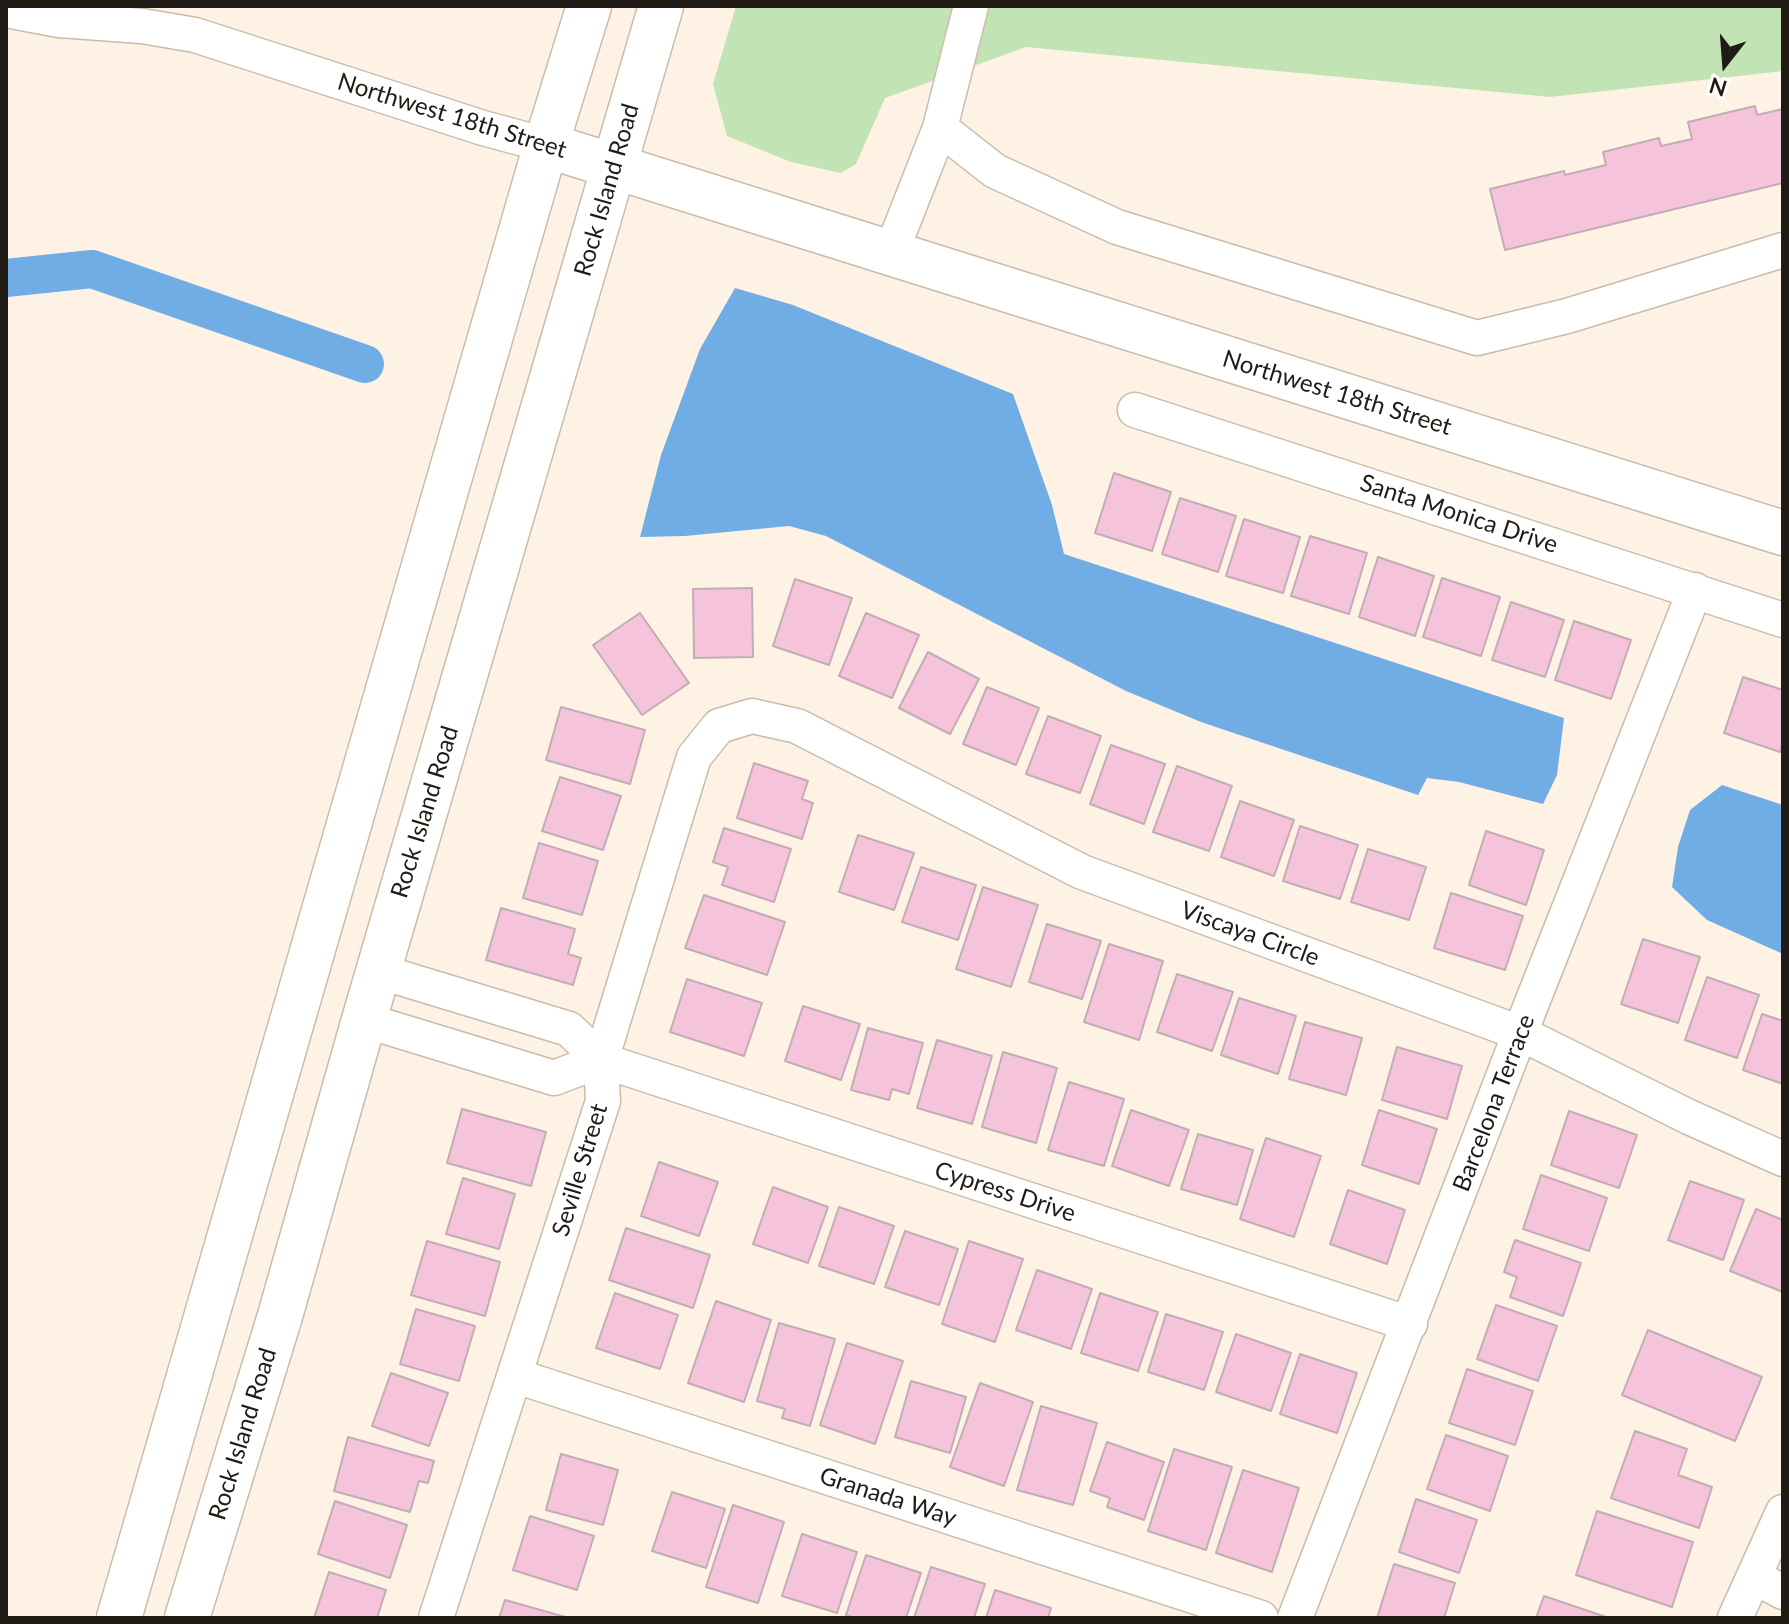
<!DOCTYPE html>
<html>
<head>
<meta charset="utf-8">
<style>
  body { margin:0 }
  #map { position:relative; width:1789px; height:1624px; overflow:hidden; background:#fdf2e4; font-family:Lato,sans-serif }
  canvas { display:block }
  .frame { position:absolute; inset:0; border:8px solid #201b15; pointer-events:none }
  .north { position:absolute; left:1685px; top:24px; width:80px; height:80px; -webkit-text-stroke:6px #fff; paint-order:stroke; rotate:197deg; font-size:22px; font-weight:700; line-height:32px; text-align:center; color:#201b15 }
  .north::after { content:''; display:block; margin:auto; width:28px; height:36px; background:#201b15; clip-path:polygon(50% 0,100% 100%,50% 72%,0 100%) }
</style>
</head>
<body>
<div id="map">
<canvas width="1789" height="1624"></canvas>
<div class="frame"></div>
<div class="north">N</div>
</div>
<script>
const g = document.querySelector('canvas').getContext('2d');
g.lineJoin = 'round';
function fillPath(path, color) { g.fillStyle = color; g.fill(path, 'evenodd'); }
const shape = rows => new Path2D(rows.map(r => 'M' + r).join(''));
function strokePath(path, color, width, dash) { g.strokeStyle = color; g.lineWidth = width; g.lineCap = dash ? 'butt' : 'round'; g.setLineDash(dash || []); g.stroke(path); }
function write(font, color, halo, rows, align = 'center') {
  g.font = font + ' Lato,sans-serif'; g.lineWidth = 6; g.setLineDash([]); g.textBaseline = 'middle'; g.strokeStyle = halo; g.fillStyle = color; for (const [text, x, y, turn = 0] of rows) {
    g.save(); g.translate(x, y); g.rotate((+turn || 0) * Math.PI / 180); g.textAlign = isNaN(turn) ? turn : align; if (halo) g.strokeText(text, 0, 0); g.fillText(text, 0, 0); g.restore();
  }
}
const green = shape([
  [736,6,1783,6,1783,71,1550,97,1026,47,885,98,856,164,841,173,791,162,727,136,713,84]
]);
const water = shape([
  [735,288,793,305,1013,394,1052,505,1064,554,1564,718,1557,775,1543,804,1459,782,1427,778,1418,795,1201,722,1126,691,826,536,789,526,685,536,640,537,661,455,700,349],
  [1722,785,1783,805,1783,954,1707,920,1672,887,1678,847,1690,810]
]);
const canal = shape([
  [6,278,92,269,365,364]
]);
const building = shape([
  [1755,106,1757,115,1783,109,1783,183,1505,250,1490,189,1564,171,1565,175,1606,165,1603,152,1659,138,1661,146,1692,139,1688,122,1755,106],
  [1114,473,1171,492,1152,551,1095,533,1114,473],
  [1180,498,1236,516,1218,572,1162,554,1180,498],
  [1244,519,1300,537,1283,593,1226,576,1244,519],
  [1310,536,1367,553,1349,614,1291,596,1310,536],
  [1378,557,1434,576,1415,636,1359,617,1378,557],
  [1442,578,1500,597,1481,656,1423,637,1442,578],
  [795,579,852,598,829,665,773,646,795,579],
  [752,588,753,657,694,658,693,589,752,588],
  [1511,602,1564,620,1545,677,1492,660,1511,602],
  [640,613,689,683,642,715,593,645,640,613],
  [866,613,919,635,892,698,839,676,866,613],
  [1574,621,1631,640,1611,699,1555,680,1574,621],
  [928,652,979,679,950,734,899,708,928,652],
  [1743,677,1783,690,1783,741,1780,752,1724,733,1743,677],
  [987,687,1039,708,1016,765,963,744,987,687],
  [561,707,645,730,630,784,546,760,561,707],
  [1048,716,1101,736,1080,793,1026,774,1048,716],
  [1111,745,1165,764,1144,824,1090,804,1111,745],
  [754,763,808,781,802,799,813,803,802,839,737,818,754,763],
  [1177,766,1232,786,1209,851,1153,832,1177,766],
  [560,777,621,796,603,850,542,831,560,777],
  [1240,801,1294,820,1274,876,1221,857,1240,801],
  [1300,826,1358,845,1340,899,1283,881,1300,826],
  [724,828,791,849,774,902,722,885,728,867,713,862,724,828],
  [1486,831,1544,850,1526,905,1469,885,1486,831],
  [858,835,914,853,894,910,839,892,858,835],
  [539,843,598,861,582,915,523,898,539,843],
  [1368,849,1426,867,1409,920,1351,902,1368,849],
  [921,867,976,885,958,940,902,922,921,867],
  [983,887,1038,905,1011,987,956,969,983,887],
  [1451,893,1523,916,1505,970,1434,948,1451,893],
  [704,895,785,922,767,975,685,948,704,895],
  [501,908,575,929,568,954,581,958,573,985,486,960,501,908],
  [1047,924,1101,941,1082,999,1029,982,1047,924],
  [1643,939,1700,957,1678,1023,1621,1004,1643,939],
  [1109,944,1163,961,1139,1040,1084,1022,1109,944],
  [1177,974,1233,992,1212,1051,1157,1032,1177,974],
  [1707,977,1759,995,1737,1058,1685,1040,1707,977],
  [687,979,762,1003,744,1056,670,1032,687,979],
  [1239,998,1296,1016,1278,1074,1221,1055,1239,998],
  [803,1006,860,1024,841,1080,785,1061,803,1006],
  [1762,1014,1783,1021,1783,1084,1743,1070,1762,1014],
  [1305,1022,1362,1038,1346,1095,1289,1079,1305,1022],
  [868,1028,923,1043,909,1094,892,1089,889,1100,851,1090,868,1028],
  [937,1040,992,1056,972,1124,917,1108,937,1040],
  [1397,1047,1462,1066,1447,1119,1382,1100,1397,1047],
  [1003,1052,1057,1068,1036,1143,982,1127,1003,1052],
  [1069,1082,1124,1099,1104,1166,1048,1150,1069,1082],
  [462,1109,546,1132,531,1186,447,1163,462,1109],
  [1131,1110,1189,1130,1169,1186,1112,1166,1131,1110],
  [1379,1110,1437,1129,1419,1184,1362,1165,1379,1110],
  [1569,1111,1637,1135,1619,1188,1551,1165,1569,1111],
  [1198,1134,1253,1150,1237,1205,1181,1189,1198,1134],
  [1266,1138,1321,1156,1294,1237,1240,1219,1266,1138],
  [659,1162,718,1182,699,1236,641,1216,659,1162],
  [1541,1175,1607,1198,1589,1251,1523,1229,1541,1175],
  [463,1178,515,1194,499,1249,446,1234,463,1178],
  [1690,1181,1744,1200,1723,1260,1668,1240,1690,1181],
  [773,1187,828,1207,808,1263,753,1244,773,1187],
  [1348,1190,1405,1210,1387,1264,1330,1244,1348,1190],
  [839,1207,894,1226,874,1284,819,1266,839,1207],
  [1756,1209,1783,1220,1783,1292,1730,1271,1756,1209],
  [626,1228,710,1255,693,1308,609,1280,626,1228],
  [905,1231,958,1249,939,1305,885,1287,905,1231],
  [1515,1240,1581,1263,1563,1316,1510,1297,1517,1277,1504,1272,1515,1240],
  [427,1241,500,1262,485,1316,411,1295,427,1241],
  [969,1241,1023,1259,995,1342,942,1324,969,1241],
  [1037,1270,1092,1289,1071,1349,1016,1330,1037,1270],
  [615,1293,678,1315,660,1369,596,1348,615,1293],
  [1100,1293,1158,1312,1138,1371,1081,1353,1100,1293],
  [716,1301,771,1320,744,1402,688,1383,716,1301],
  [1496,1305,1557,1326,1538,1381,1477,1359,1496,1305],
  [416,1309,475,1326,459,1381,400,1364,416,1309],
  [1166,1314,1223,1332,1204,1390,1148,1372,1166,1314],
  [779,1323,835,1339,810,1426,782,1418,785,1409,757,1401,779,1323],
  [1648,1330,1762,1377,1735,1441,1622,1395,1648,1330],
  [1236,1334,1291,1353,1271,1411,1216,1392,1236,1334],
  [847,1343,903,1361,875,1444,820,1425,847,1343],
  [1300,1354,1357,1373,1337,1433,1280,1414,1300,1354],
  [1467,1369,1533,1391,1515,1445,1449,1423,1467,1369],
  [391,1373,448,1393,429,1446,372,1426,391,1373],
  [911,1381,966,1397,950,1453,895,1437,911,1381],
  [980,1383,1033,1402,1004,1486,950,1467,980,1383],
  [1041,1406,1097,1423,1073,1505,1017,1490,1041,1406],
  [1635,1431,1687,1449,1678,1475,1712,1487,1699,1528,1611,1498,1635,1431],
  [1446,1435,1508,1456,1490,1511,1427,1489,1446,1435],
  [348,1437,434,1461,428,1483,419,1481,410,1512,334,1491,348,1437],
  [1107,1442,1164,1462,1144,1520,1107,1507,1110,1498,1090,1491,1107,1442],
  [1174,1449,1232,1467,1206,1550,1148,1531,1174,1449],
  [561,1454,618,1470,603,1525,546,1510,561,1454],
  [1243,1470,1299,1488,1272,1572,1216,1553,1243,1470],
  [672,1492,725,1509,706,1568,652,1551,672,1492],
  [1416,1499,1477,1520,1459,1573,1399,1552,1416,1499],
  [335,1501,407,1525,390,1578,318,1554,335,1501],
  [733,1505,784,1522,758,1603,706,1587,733,1505],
  [1597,1511,1693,1542,1672,1607,1576,1575,1597,1511],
  [530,1516,594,1536,577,1590,513,1570,530,1516],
  [802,1534,857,1552,837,1613,782,1596,802,1534],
  [866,1555,921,1573,906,1618,855,1618,846,1615,866,1555],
  [1394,1564,1455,1583,1444,1618,1377,1618,1394,1564],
  [931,1567,985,1584,974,1618,914,1618,931,1567],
  [329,1572,386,1590,377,1618,314,1618,329,1572],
  [995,1590,1051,1608,1048,1618,986,1618,995,1590],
  [1544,1596,1609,1618,1536,1618,1544,1596],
  [505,1600,569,1618,499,1618,505,1600]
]);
const minor = shape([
  [6,10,59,20,142,26,195,35,483,128,546,145],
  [940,128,995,171,1117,227,1477,338,1567,316,1783,250],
  [890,255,940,128,971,6],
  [1135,410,1783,620],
  [378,971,569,1029,601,1060,1410,1324],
  [364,1020,554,1078,601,1060],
  [516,1376,1261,1618],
  [1754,1577,1783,1592],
  [436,1618,603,1101,601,1060,694,757,719,726,752,716,797,726,1082,872,1520,1033,1689,1117,1783,1159],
  [1295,1618,1520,1033,1695,590],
  [1735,1618,1783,1512]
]);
const tertiary = shape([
  [546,145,1783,533]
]);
const secondary = shape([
  [119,1618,546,145,589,6],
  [187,1618,280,1316,364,1020,661,6]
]);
const streetNames = [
  ["Northwest 18th Street",452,116,17],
  ["Rock Island Road",607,190,-74],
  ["Northwest 18th Street",1337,393,17],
  ["Santa Monica Drive",1459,514,18],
  ["Rock Island Road",425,812,-73],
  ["Viscaya Circle",1250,934,20],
  ["Barcelona Terrace",1494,1103,-69],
  ["Seville Street",580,1170,-73],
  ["Cypress Drive",1005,1192,18],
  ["Rock Island Road",243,1434,-73],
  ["Granada Way",888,1497,18]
];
fillPath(green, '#c2e3b3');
fillPath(water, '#71ade5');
strokePath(canal, '#71ade5', 38);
fillPath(building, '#f5c4da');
strokePath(building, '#c2adb6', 2);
strokePath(minor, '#cabcab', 37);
strokePath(tertiary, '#cabcab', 47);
strokePath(secondary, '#cabcab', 47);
strokePath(minor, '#fff', 34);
strokePath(tertiary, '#fff', 44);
strokePath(secondary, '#fff', 44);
write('24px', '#201b15', '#fff', streetNames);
</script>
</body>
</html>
